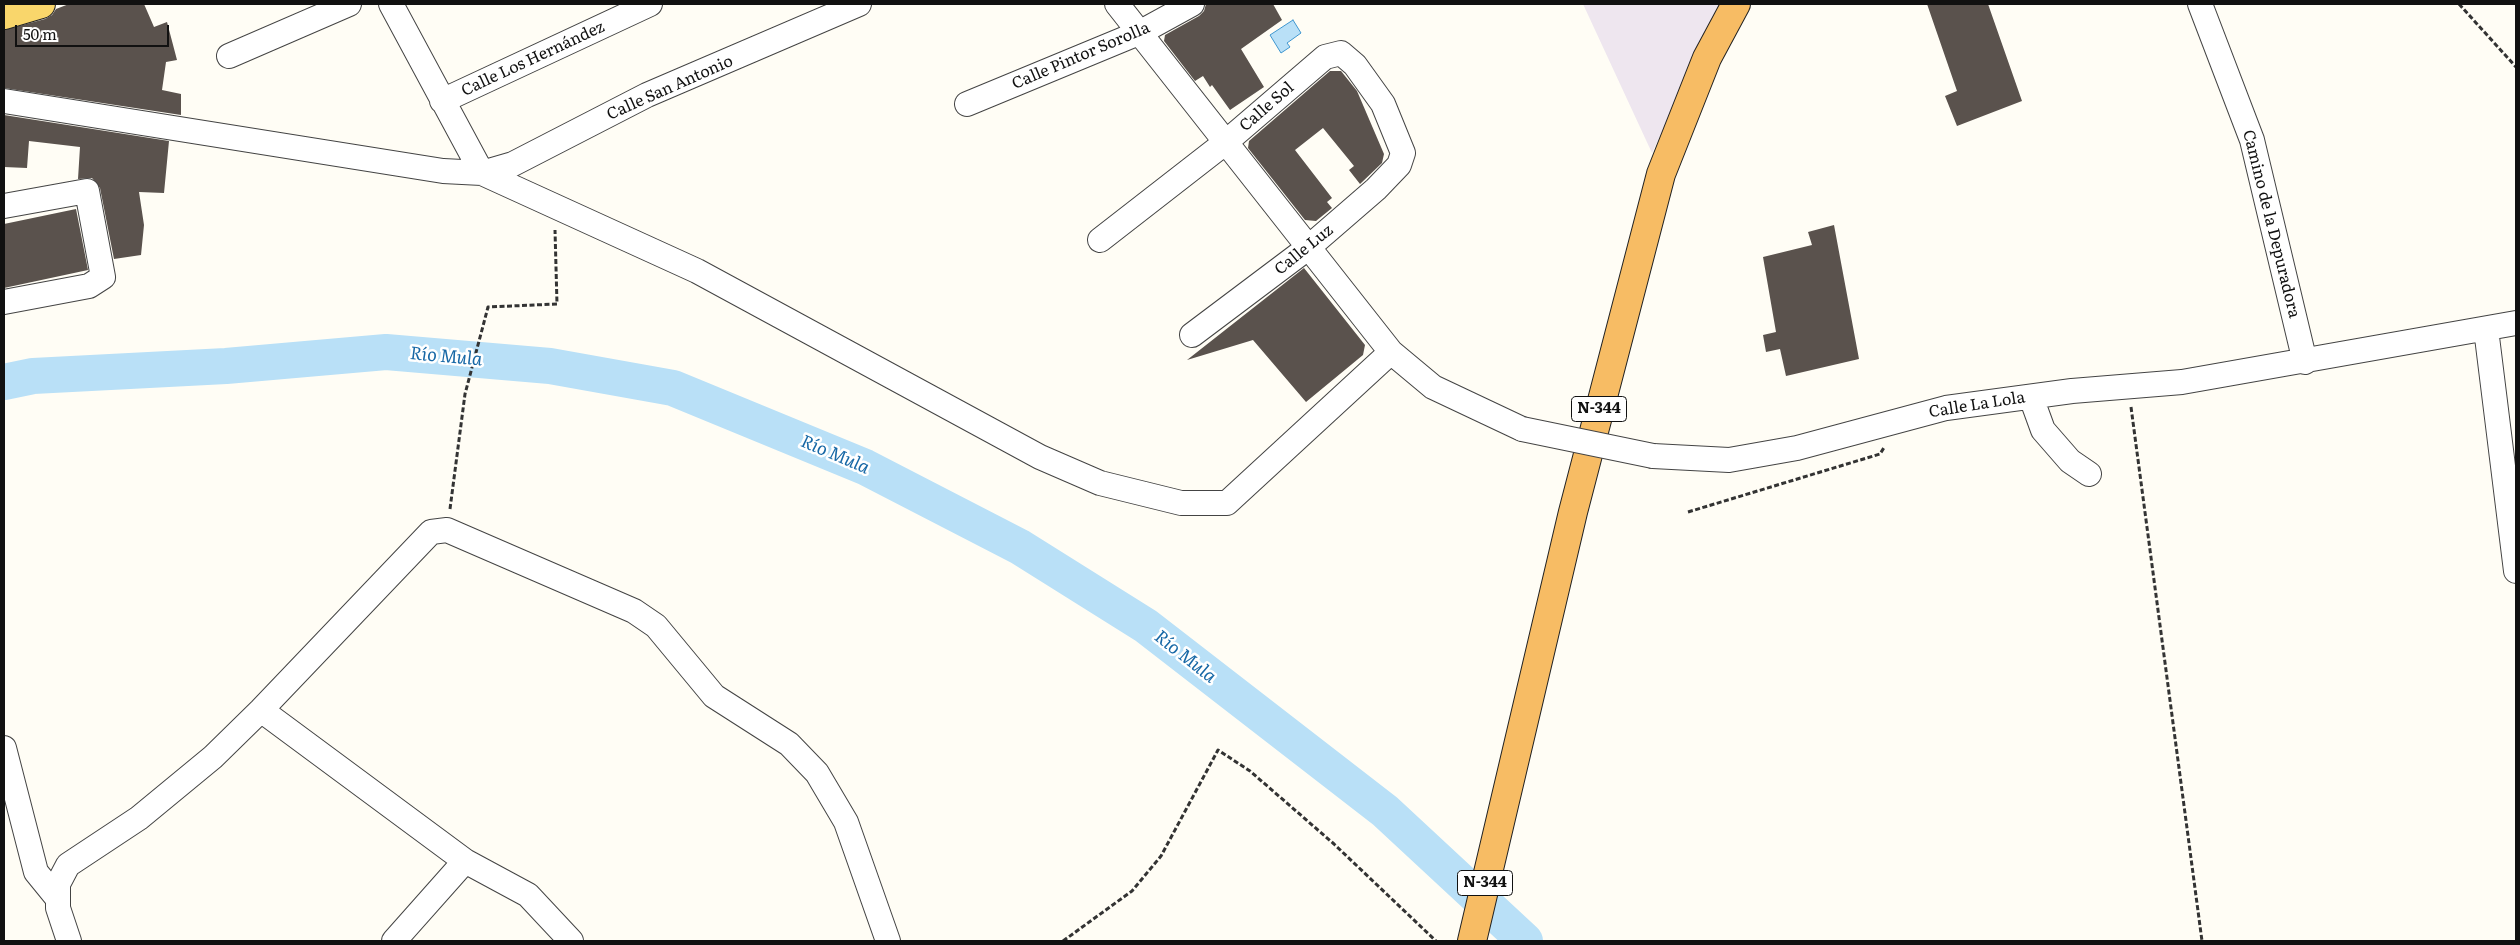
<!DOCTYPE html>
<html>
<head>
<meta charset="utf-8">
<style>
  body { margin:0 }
  #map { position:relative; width:2520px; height:945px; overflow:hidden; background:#fffdf5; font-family:Literata,serif }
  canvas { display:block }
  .frame { position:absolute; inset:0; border:5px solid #111; pointer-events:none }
  .scale { position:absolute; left:15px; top:25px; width:154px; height:22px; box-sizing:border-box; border:2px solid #111; border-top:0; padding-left:6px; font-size:15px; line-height:18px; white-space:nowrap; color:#111; -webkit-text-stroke:4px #fff; paint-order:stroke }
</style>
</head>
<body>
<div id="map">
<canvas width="2520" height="945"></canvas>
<div class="frame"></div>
<div class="scale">50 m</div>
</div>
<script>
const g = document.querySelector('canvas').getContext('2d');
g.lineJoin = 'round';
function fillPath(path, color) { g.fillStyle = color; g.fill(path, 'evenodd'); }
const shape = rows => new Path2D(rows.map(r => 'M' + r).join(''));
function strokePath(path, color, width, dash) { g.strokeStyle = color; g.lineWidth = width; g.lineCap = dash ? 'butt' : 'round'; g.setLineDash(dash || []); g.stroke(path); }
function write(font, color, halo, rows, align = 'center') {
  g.font = font + ' Literata,serif'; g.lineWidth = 5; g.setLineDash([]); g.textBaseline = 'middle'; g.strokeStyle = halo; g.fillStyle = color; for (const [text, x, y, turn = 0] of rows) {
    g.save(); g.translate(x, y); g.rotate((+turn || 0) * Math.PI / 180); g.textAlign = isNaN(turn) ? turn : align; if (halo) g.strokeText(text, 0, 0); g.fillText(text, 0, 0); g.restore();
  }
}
const industrial = shape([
  [1583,4,1722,4,1652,153]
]);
const water = shape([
  [1293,20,1301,33,1287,43,1290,47,1281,53,1270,35,1293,20]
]);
const river = shape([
  [4,382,33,376,226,366,386,352,550,366,673,388,865,467,1020,547,1146,626,1385,811,1525,941]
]);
const building = shape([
  [69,4,144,4,154,27,167,22,177,60,166,62,162,90,181,94,181,115,4,88,4,30,45,19,52,15,56,9],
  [1206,4,1273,4,1282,20,1241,49,1264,87,1230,110,1212,85,1210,87,1203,76,1195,81,1164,41,1165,35,1199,16,1204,11],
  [1927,4,1988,4,2022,101,1957,126,1945,96,1957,91],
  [1330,71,1341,71,1357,91,1384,154,1382,163,1360,184,1349,170,1354,166,1323,128,1295,150,1332,198,1327,202,1332,208,1316,221,1305,220,1248,148,1249,141],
  [4,115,169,141,164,193,139,192,144,225,141,255,114,259,100,188,92,178,78,179,80,147,29,141,27,168,4,167],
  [76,209,88,270,4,288,4,224],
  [1834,225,1859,359,1786,376,1780,349,1766,352,1763,335,1776,332,1763,257,1812,245,1808,232],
  [1304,268,1365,345,1363,355,1306,402,1253,340,1187,360]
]);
const path = shape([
  [2459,4,2516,67],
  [2131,407,2202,941],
  [450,509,465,394,488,307,557,304,555,230],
  [1688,512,1880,454,1885,446],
  [1063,941,1132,891,1161,856,1218,750,1250,771,1334,844,1436,941]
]);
const minor = shape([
  [391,4,482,173],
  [1117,4,1391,352,1433,387,1522,429],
  [2200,4,2252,140,2305,362],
  [229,56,349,4],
  [4,101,443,171,482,173,697,271,1040,457,1100,483,1181,503,1227,503,1391,352],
  [442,101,650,4],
  [967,104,1141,32,1192,4],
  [482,173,513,164,647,95,859,4],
  [4,206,87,191,103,277,89,286,4,302],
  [1100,240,1226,142,1325,57,1341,53,1355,65,1383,104,1403,153,1399,165,1376,189,1309,247,1192,335],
  [2486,329,2516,571],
  [2031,397,2043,430,2070,461,2089,474],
  [1653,456,1729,460,1797,448,1946,408,2072,391,2182,382,2516,323],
  [261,710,465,861,394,941],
  [4,748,36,872,58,899],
  [465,861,528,895,571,941],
  [69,941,58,908,58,884,68,865,139,818,213,757,261,710,431,532,447,530,634,611,656,626,714,696,789,744,817,773,846,822,888,941]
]);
const primary = shape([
  [4,15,41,4]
]);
const trunk = shape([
  [1472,941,1573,512,1661,174,1707,58,1736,4]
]);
const minorBridge = shape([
  [1522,429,1653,456]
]);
const shields = [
  [1599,409,55],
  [1485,883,55]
];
const shieldNames = [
  ["N-344",1599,409],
  ["N-344",1485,883]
];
const streetNames = [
  ["Calle Pintor Sorolla",1081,56,-23],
  ["Calle Los Hernández",533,59,-25],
  ["Calle San Antonio",670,88,-24],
  ["Calle Sol",1267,107,-41],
  ["Camino de la Depuradora",2271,224,76],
  ["Calle Luz",1304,250,-39],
  ["Calle La Lola",1977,405,-9]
];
const waterNames = [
  ["Río Mula",446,357,5],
  ["Río Mula",835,455,23],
  ["Río Mula",1185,657,38]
];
fillPath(industrial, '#eee6ef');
fillPath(water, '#b9e0f7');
strokePath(water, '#3f96cf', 1);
strokePath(river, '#b9e0f7', 36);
fillPath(building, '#5a524d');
strokePath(minor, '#444', 26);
strokePath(primary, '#222', 30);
strokePath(trunk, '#222', 30);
strokePath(path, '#333', 3, [5, 2.5]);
strokePath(minor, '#fff', 24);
strokePath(primary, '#f9d66b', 28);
strokePath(trunk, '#f7bc64', 28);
strokePath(minorBridge, '#444', 26, []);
strokePath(minorBridge, '#fff', 24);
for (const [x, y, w] of shields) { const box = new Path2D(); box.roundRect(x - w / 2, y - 12.5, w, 25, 4); g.fillStyle = '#fff'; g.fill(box); strokePath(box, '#111', 1); }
write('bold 15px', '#111', null, shieldNames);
write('16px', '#111', '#fff', streetNames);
write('italic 18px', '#1768a6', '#fff', waterNames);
</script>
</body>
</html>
